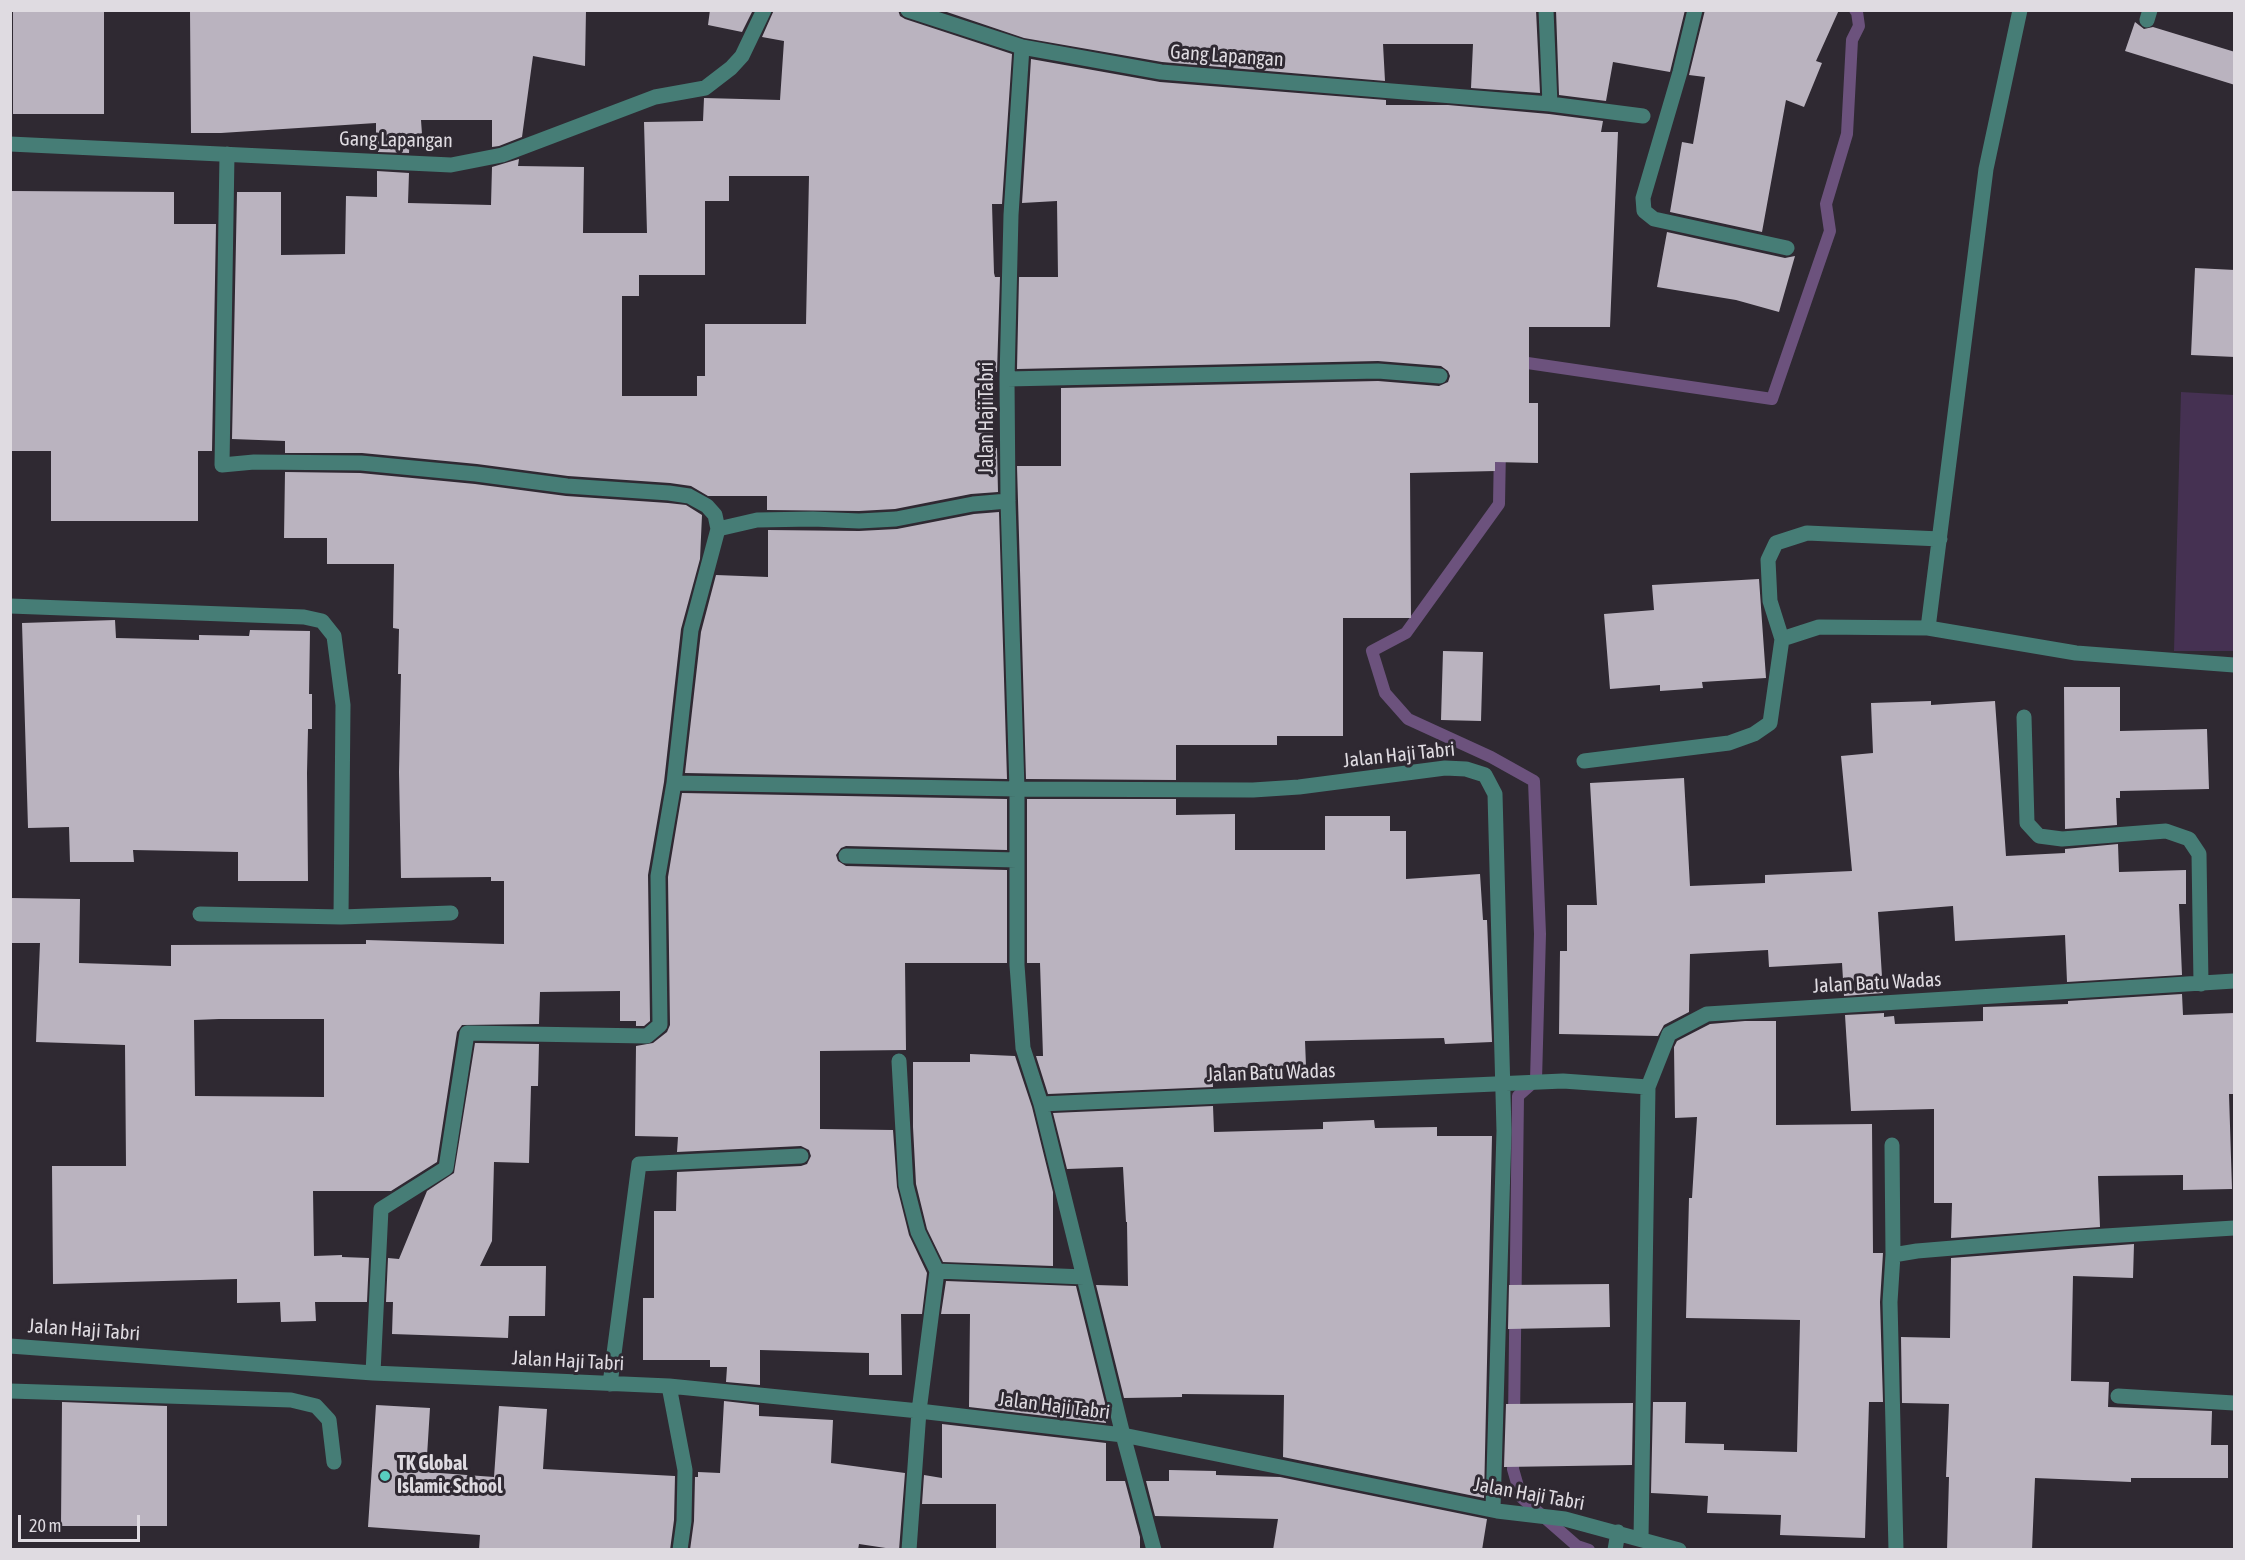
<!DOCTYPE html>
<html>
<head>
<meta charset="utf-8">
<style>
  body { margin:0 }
  #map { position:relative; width:2245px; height:1560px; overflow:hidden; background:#2f2932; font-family:"Asap Condensed",sans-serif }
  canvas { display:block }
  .frame { position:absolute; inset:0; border:12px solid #dfdbe1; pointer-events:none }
  .scale { position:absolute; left:18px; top:1515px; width:122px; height:27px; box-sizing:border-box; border:3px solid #dfdbe1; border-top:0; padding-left:8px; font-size:18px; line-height:21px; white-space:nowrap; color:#dfdbe1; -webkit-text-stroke:4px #2f2932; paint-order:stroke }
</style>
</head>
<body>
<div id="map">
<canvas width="2245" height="1560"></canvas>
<div class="frame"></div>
<div class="scale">20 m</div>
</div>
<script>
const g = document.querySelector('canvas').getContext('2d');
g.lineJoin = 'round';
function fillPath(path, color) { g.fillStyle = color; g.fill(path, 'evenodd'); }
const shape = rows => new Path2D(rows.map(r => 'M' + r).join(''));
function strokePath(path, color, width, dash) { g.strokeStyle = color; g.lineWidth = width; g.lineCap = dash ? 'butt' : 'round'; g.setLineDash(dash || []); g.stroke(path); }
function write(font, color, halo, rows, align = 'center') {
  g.font = font + ' "Asap Condensed",sans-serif'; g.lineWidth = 6; g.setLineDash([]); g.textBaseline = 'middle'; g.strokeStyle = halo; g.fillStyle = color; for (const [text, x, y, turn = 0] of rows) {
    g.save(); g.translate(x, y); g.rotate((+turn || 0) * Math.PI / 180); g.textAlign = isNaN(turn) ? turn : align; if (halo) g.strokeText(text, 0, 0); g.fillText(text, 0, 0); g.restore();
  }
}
const green = shape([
  [2181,392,2234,395,2234,651,2174,651]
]);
const stream = shape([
  [1514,361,1772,399,1830,231,1826,204,1847,134,1852,40,1859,26,1857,12,1855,10],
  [1500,448,1499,504,1406,633,1372,651,1385,693,1408,719,1491,757,1534,781,1540,934,1536,1080,1518,1096,1514,1419],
  [1514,1452,1513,1469,1521,1497,1577,1546,1589,1550]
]);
const building = shape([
  [13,10,104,10,104,114,13,114],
  [586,10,585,66,533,56,522,137,499,146,492,147,492,120,421,120,422,134,410,134,409,153,378,152,378,134,376,134,376,123,221,133,191,133,190,11],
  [710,10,753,10,742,32,708,25],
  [774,10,898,10,900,16,905,19,1012,54,1002,204,992,204,994,273,995,277,1000,277,997,372,993,372,993,448,997,448,998,492,971,494,895,509,859,511,767,510,767,496,708,496,691,486,670,483,568,476,477,464,362,453,285,453,285,441,232,439,237,192,281,192,281,255,345,254,346,196,377,197,377,171,409,173,408,203,491,205,492,167,519,159,518,166,584,167,583,233,647,233,644,122,703,121,704,98,780,100,784,41,762,37],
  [729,176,809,176,806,324,705,324,705,376,697,376,697,396,622,396,622,296,639,296,639,275,705,275,705,201,729,201],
  [941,10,1536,10,1540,93,1471,88,1473,44,1383,44,1385,81,1162,62,1024,38],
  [1556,10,1685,10,1670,72,1613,62,1606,101,1559,95],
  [1705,10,1839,10,1816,61,1822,63,1804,107,1786,100,1762,232,1670,212,1682,142,1693,144,1705,77,1689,75],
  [2135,22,2144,29,2153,27,2235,52,2235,85,2125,51],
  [1031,59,1160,82,1386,100,1386,105,1448,105,1549,114,1603,121,1601,132,1618,132,1610,327,1529,327,1529,403,1538,403,1538,463,1495,462,1495,471,1410,473,1411,618,1343,618,1343,736,1277,736,1277,745,1176,745,1176,780,1026,779,1017,466,1061,466,1061,388,1378,381,1439,386,1448,382,1450,376,1448,371,1441,366,1378,361,1017,369,1019,277,1058,277,1057,201,1022,203],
  [10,191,174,192,174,224,216,224,212,451,198,451,198,521,51,521,51,451,10,451],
  [1667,232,1785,258,1795,256,1779,312,1736,300,1657,287],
  [2195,268,2235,270,2235,357,2191,355],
  [285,472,360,473,475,484,566,496,668,503,686,505,702,515,700,559,681,629,664,782,648,875,650,1021,644,1026,636,1026,636,1021,620,1021,620,991,540,992,539,1024,462,1025,457,1032,437,1162,391,1191,313,1191,314,1256,342,1255,342,1257,369,1258,367,1302,315,1302,316,1321,281,1322,280,1302,237,1303,237,1279,53,1284,52,1166,126,1166,125,1045,36,1042,40,943,10,943,10,898,80,899,79,963,171,966,171,945,366,944,366,940,504,944,504,881,491,881,491,877,401,878,399,772,401,674,398,674,399,629,393,628,394,564,327,564,327,538,284,538],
  [219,1019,324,1019,324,1097,195,1096,194,1020],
  [999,512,1007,779,685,773,701,632,716,575,768,577,768,530,859,531,897,529,974,514],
  [1759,579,1766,678,1702,682,1703,688,1660,691,1660,685,1610,689,1604,614,1654,610,1652,585],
  [115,620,116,638,199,640,199,635,249,636,250,630,310,631,309,694,312,694,312,729,308,729,307,773,308,881,238,881,238,852,133,850,134,862,70,862,69,827,28,828,22,623],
  [1443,651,1483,652,1481,721,1441,720],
  [2064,687,2120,687,2120,731,2207,729,2209,789,2120,791,2120,798,2116,798,2117,825,2065,829],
  [1931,701,1931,705,1995,701,2006,856,2065,853,2065,849,2118,844,2119,872,2186,870,2186,904,2179,904,2182,975,2067,982,2065,935,1955,941,1953,906,1878,912,1883,993,1844,996,1842,963,1769,967,1768,950,1690,954,1689,1012,1664,1025,1658,1036,1559,1034,1560,951,1567,951,1567,905,1597,905,1590,783,1684,778,1690,886,1765,883,1765,875,1852,871,1841,756,1873,753,1871,703],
  [682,793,1007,799,1007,850,846,846,841,848,836,855,838,861,846,866,1007,870,1007,963,905,963,906,1050,820,1051,820,1129,893,1130,897,1187,909,1235,927,1273,922,1314,901,1314,902,1375,869,1375,869,1353,760,1350,760,1385,726,1382,727,1367,710,1367,710,1360,643,1360,643,1298,654,1298,654,1211,676,1211,677,1172,801,1166,807,1164,811,1156,809,1150,801,1146,677,1152,678,1137,635,1136,636,1046,653,1043,667,1032,670,1025,668,877],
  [1027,799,1176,799,1176,815,1235,814,1235,850,1325,850,1325,816,1390,816,1390,831,1406,831,1406,879,1480,874,1483,920,1487,920,1492,1042,1445,1044,1444,1038,1305,1041,1306,1066,1212,1069,1213,1087,1048,1094,1036,1056,1043,1056,1040,963,1027,963],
  [2182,994,2183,1015,2235,1013,2235,1094,2229,1094,2232,1189,2183,1190,2183,1175,2098,1176,2100,1227,1951,1238,1952,1203,1934,1203,1934,1109,1851,1111,1845,1015,1884,1013,1884,1017,1894,1016,1895,1024,1983,1021,1983,1007,2068,1004,2068,1001],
  [1745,1021,1776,1021,1776,1125,1872,1124,1873,1253,1883,1253,1880,1302,1883,1402,1869,1402,1865,1538,1780,1535,1781,1515,1707,1513,1708,1496,1651,1493,1653,1402,1686,1402,1685,1443,1724,1444,1724,1450,1797,1452,1800,1320,1686,1318,1689,1198,1692,1198,1697,1117,1675,1118,1674,1047,1677,1041,1710,1024],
  [475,1043,539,1044,538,1086,531,1086,529,1163,494,1162,492,1241,480,1266,546,1266,545,1316,509,1316,508,1338,392,1334,393,1302,386,1302,388,1258,399,1259,427,1191,454,1173],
  [970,1054,1015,1056,1032,1107,1053,1192,1053,1266,943,1262,927,1229,916,1184,913,1127,913,1062,970,1062],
  [1213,1106,1214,1132,1323,1129,1323,1122,1374,1120,1375,1128,1437,1127,1437,1136,1492,1136,1484,1498,1283,1457,1284,1395,1182,1394,1182,1397,1124,1398,1096,1285,1128,1286,1127,1222,1126,1222,1123,1167,1067,1169,1053,1113],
  [2134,1244,2133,1278,2073,1276,2071,1381,2109,1382,2108,1407,2212,1411,2211,1445,2228,1445,2228,1478,2131,1478,2131,1482,2035,1478,2032,1550,1947,1550,1949,1477,1946,1477,1949,1404,1902,1403,1901,1337,1950,1338,1951,1258],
  [946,1281,1076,1286,1106,1407,1106,1423,969,1407,970,1314,941,1314],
  [1609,1284,1610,1327,1508,1329,1509,1285],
  [724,1401,759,1405,759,1416,833,1420,831,1463,905,1473,899,1550,859,1544,858,1550,690,1550,694,1521,695,1477,698,1477,698,1472,720,1473],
  [62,1402,167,1406,167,1526,61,1526],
  [1633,1403,1632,1465,1504,1467,1506,1404],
  [376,1405,430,1408,426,1472,494,1477,499,1406,547,1409,543,1469,675,1476,674,1520,670,1550,479,1550,480,1535,368,1527],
  [942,1424,1106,1443,1106,1481,1125,1481,1140,1537,1140,1550,996,1550,996,1504,922,1504,924,1475,942,1478],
  [1169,1470,1216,1471,1216,1475,1280,1477,1487,1519,1482,1550,1273,1550,1278,1519,1155,1516,1146,1481,1169,1481]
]);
const minor = shape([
  [908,10,1022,47,1161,72,1550,104],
  [1546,10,1550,104,1643,116],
  [1695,10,1680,72,1643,198,1644,211,1654,219,1787,248],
  [2147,20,2150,10],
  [1022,47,1011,215,1007,379,1008,501,1017,789,1017,965,1023,1048,1041,1104,1123,1435,1154,1550],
  [10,144,451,165,502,155,655,97,705,88,731,68,742,56,764,10],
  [227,154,222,465,254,462,361,463,476,474,567,486,669,493,689,496,707,506,715,515,718,529,757,520,813,519,859,521,896,519,973,504,1008,501],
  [1007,379,1378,371,1440,376],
  [10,606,304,617,322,621,334,636,343,705,341,917,200,914],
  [1928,628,1986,169,2020,10],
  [1782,639,1819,627,1928,628,2076,653,2234,665],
  [2024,717,2027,823,2039,836,2062,839,2166,831,2189,839,2199,854,2201,984],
  [1584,761,1729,743,1754,734,1770,723,1782,639,1770,601,1768,560,1776,543,1807,533,1940,539],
  [674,783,691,630,718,529],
  [846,856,1017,860],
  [341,917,451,913],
  [899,1061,906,1185,918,1232,937,1271,919,1411,909,1550],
  [1041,1104,1563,1081,1648,1087,1669,1034,1707,1014,2234,981],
  [1892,1145,1893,1255,1890,1302,1896,1550],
  [1893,1255,1917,1251,2073,1238,2234,1228],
  [937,1271,1084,1277],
  [10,1346,373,1373,669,1386,919,1411,1123,1435,1497,1511,1565,1519,1679,1550],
  [373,1373,381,1209,446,1168,467,1033,647,1036,660,1025,658,876,674,783,1017,789,1253,790,1299,787,1445,768,1466,769,1485,775,1495,794,1504,1131,1493,1509],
  [610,1384,639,1164,801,1156],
  [669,1386,685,1470,684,1521,680,1550],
  [10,1391,291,1400,316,1406,329,1420,334,1462],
  [2118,1396,2234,1403],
  [1641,1539,1648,1087],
  [1615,1550,1618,1532]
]);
const markers = [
  [385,1476,6,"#58cec0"]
];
const streetNames = [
  ["Gang Lapangan",1227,56,4],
  ["Gang Lapangan",396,140,1],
  ["Jalan Haji Tabri",987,418,-90],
  ["Jalan Haji Tabri",1399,755,-6],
  ["Jalan Batu Wadas",1877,983,-3],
  ["Jalan Batu Wadas",1271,1073,-2],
  ["Jalan Haji Tabri",84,1330,4],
  ["Jalan Haji Tabri",568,1361,3],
  ["Jalan Haji Tabri",1054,1406,7],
  ["Jalan Haji Tabri",1529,1494,10]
];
const poiNames = [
  ["TK Global",397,1464],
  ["Islamic School",397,1487]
];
fillPath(green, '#453152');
strokePath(stream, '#6c527d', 12);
fillPath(building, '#bab3bf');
strokePath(minor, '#467d76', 15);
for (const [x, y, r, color] of markers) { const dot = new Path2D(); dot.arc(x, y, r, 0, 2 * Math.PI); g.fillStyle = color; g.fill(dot); strokePath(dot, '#2f2932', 2); }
write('20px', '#dfdbe1', '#2f2932', streetNames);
write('bold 20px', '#dfdbe1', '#2f2932', poiNames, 'left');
</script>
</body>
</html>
